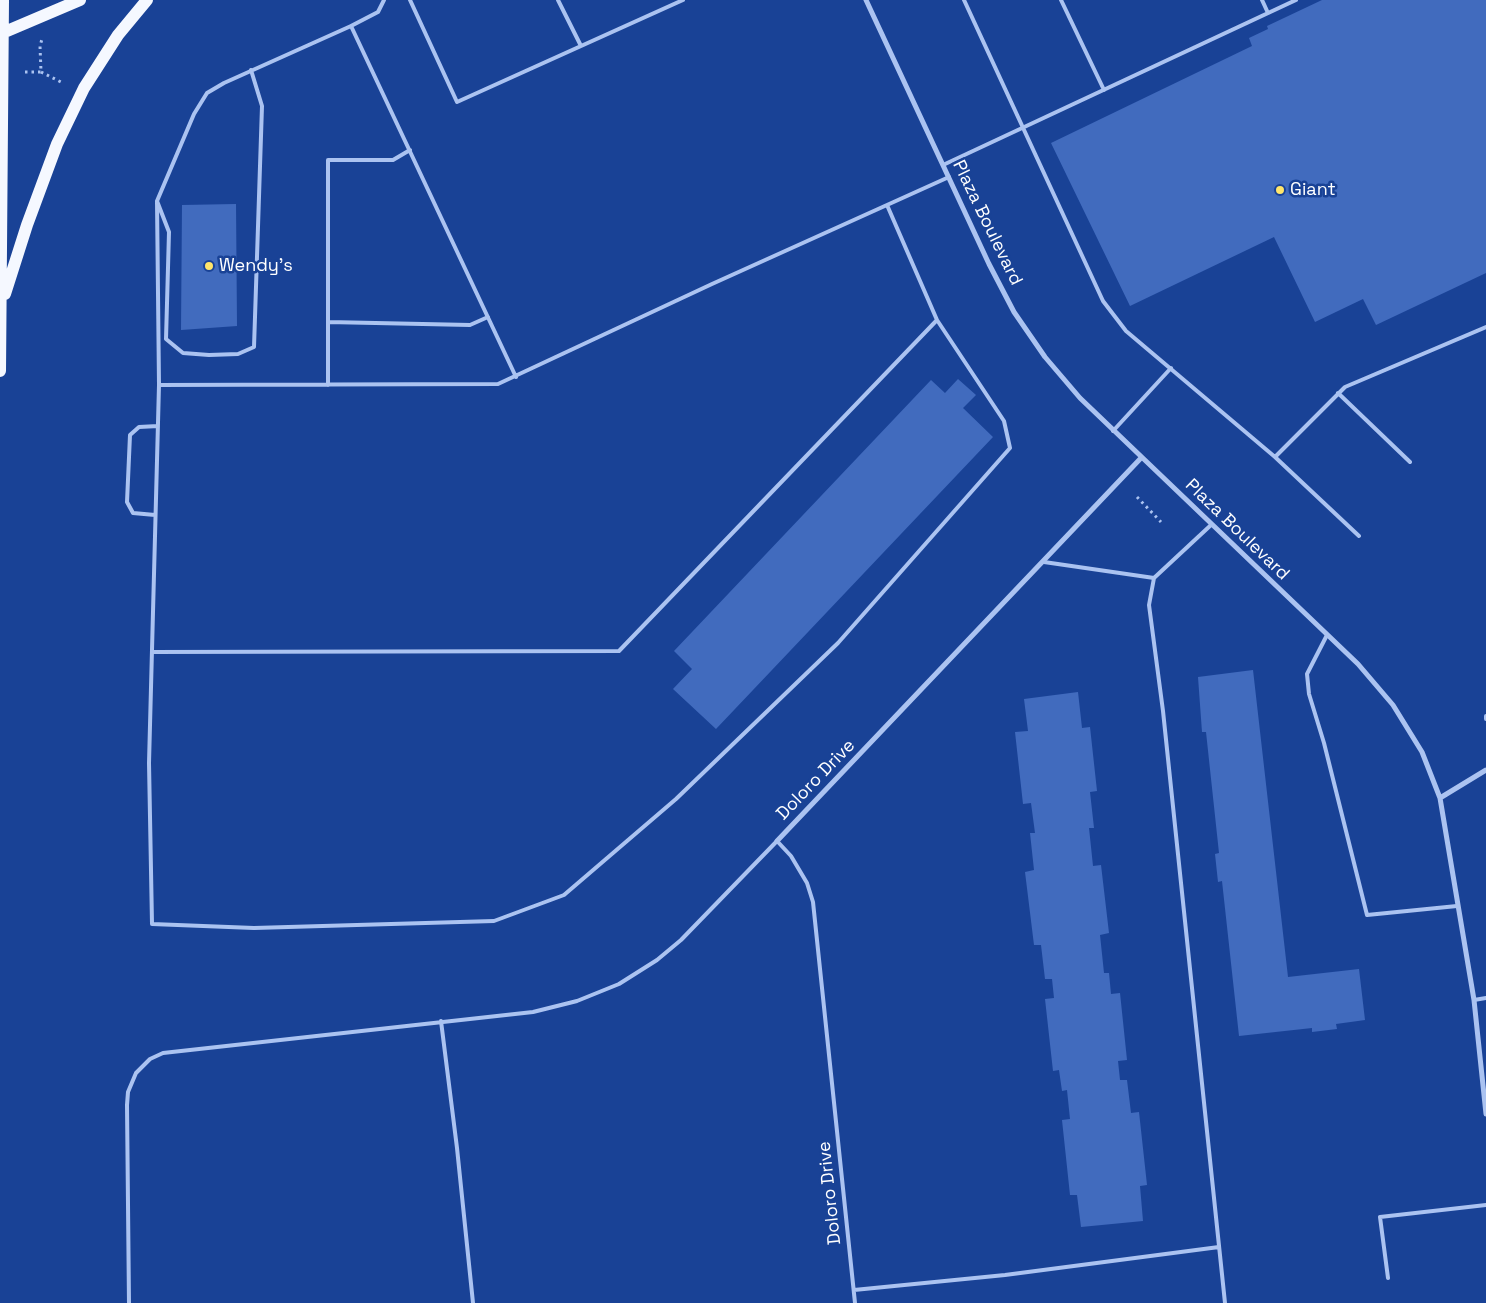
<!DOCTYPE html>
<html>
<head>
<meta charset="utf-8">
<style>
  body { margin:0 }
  canvas { display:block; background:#194296 }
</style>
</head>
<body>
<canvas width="1486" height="1303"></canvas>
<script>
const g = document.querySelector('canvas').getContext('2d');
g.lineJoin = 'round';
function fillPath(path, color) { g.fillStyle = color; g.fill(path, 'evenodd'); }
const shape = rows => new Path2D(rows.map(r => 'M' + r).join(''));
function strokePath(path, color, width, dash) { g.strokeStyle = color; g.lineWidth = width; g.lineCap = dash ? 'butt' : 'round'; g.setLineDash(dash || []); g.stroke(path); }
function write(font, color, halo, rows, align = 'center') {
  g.font = font + ' "Space Grotesk",sans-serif'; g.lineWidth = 5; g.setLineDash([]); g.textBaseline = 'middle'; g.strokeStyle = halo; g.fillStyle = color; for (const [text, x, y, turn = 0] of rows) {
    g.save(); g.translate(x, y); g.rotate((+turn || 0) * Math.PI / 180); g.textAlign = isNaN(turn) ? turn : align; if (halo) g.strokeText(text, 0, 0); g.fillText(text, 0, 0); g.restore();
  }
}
const building = shape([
  [1322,0,1486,0,1486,273,1376,325,1363,299,1315,322,1274,237,1130,306,1051,143,1252,46,1249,38,1268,29,1267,26],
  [236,204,237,326,181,330,182,205],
  [958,379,976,395,963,408,993,437,716,729,673,689,692,669,674,651,931,380,945,393],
  [1253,670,1288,977,1359,969,1365,1020,1336,1024,1337,1029,1312,1032,1312,1028,1239,1036,1222,881,1218,882,1215,854,1219,853,1206,732,1202,732,1198,677],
  [1078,692,1082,728,1090,727,1097,791,1090,792,1094,828,1089,828,1093,866,1101,865,1109,933,1100,935,1104,973,1109,973,1111,994,1120,993,1127,1060,1118,1061,1120,1080,1127,1080,1131,1113,1139,1112,1147,1185,1140,1186,1143,1221,1081,1227,1077,1195,1070,1195,1062,1120,1070,1119,1067,1090,1062,1091,1059,1070,1053,1071,1045,999,1054,998,1052,979,1045,979,1041,945,1034,945,1025,872,1034,870,1030,833,1035,833,1031,803,1023,804,1015,732,1028,731,1024,699]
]);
const path = shape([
  [25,72,41,72,40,46,42,39],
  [41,72,63,83],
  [1137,497,1161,522]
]);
const service = shape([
  [384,0,378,12,351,26,516,377],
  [410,0,457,102,683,0],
  [558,0,581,46],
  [964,0,1103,301,1126,331,1275,457],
  [1061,0,1104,90],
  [1262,0,1268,13],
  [410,150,393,160,328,160,328,322,470,325,488,317],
  [943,165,1296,0],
  [157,201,169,232,166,339,183,353,209,355,238,354,254,347,262,106,251,70],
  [937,320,1004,421,1010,448,838,643,676,799,564,895,494,921,254,928,152,924,149,763,159,385,498,384,712,284,949,177],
  [328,322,328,385],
  [159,385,157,201,194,114,207,93,224,83,351,26],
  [1338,393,1410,462],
  [1113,431,1171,368],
  [155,515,133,513,127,502,130,435,139,427,158,426],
  [1359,536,1275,457,1345,387,1486,327],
  [1044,562,1154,578,1211,525],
  [1154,578,1149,605,1163,711,1225,1303],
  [1327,635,1307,674,1309,694,1324,743,1367,915,1457,906],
  [152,652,619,651,937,320,887,205],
  [1486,716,1486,719],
  [1474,1000,1486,998],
  [441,1021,457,1148,473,1303],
  [1388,1278,1380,1217,1486,1205],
  [854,1290,1005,1275,1219,1247],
  [129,1303,127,1105,128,1092,136,1073,150,1059,163,1053,533,1012,577,1001,619,984,657,960,681,940,777,841,791,856,807,883,813,902,855,1303]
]);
const minor = shape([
  [866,0,989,264,1014,312,1045,357,1080,398,1358,664,1393,705,1422,752,1440,798,1474,1000,1486,1114],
  [1440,798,1486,770],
  [777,841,1141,458]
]);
const primary = shape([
  [0,34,80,0],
  [5,294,27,225,57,144,84,88,118,35,147,0],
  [0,371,3,0]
]);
const markers = [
  [1280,190,5,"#ffe56b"],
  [209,266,5,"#ffe56b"]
];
const poiNames = [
  ["Giant",1290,190],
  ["Wendy's",219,266]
];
const streetNames = [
  ["Plaza Boulevard",987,223,64],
  ["Plaza Boulevard",1237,530,44],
  ["Doloro Drive",816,780,-46],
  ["Doloro Drive",830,1193,-96]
];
fillPath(building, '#416bbe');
strokePath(path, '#abc3f1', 3, [2.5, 4]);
strokePath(service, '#abc3f1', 4);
strokePath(minor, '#abc3f1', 5);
strokePath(primary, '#f5f8ff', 12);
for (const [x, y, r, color] of markers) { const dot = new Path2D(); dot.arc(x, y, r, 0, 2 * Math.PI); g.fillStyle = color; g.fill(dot); strokePath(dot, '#194296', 2); }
write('18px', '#fff', '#194296', poiNames, 'left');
write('18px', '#fff', '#194296', streetNames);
</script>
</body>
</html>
